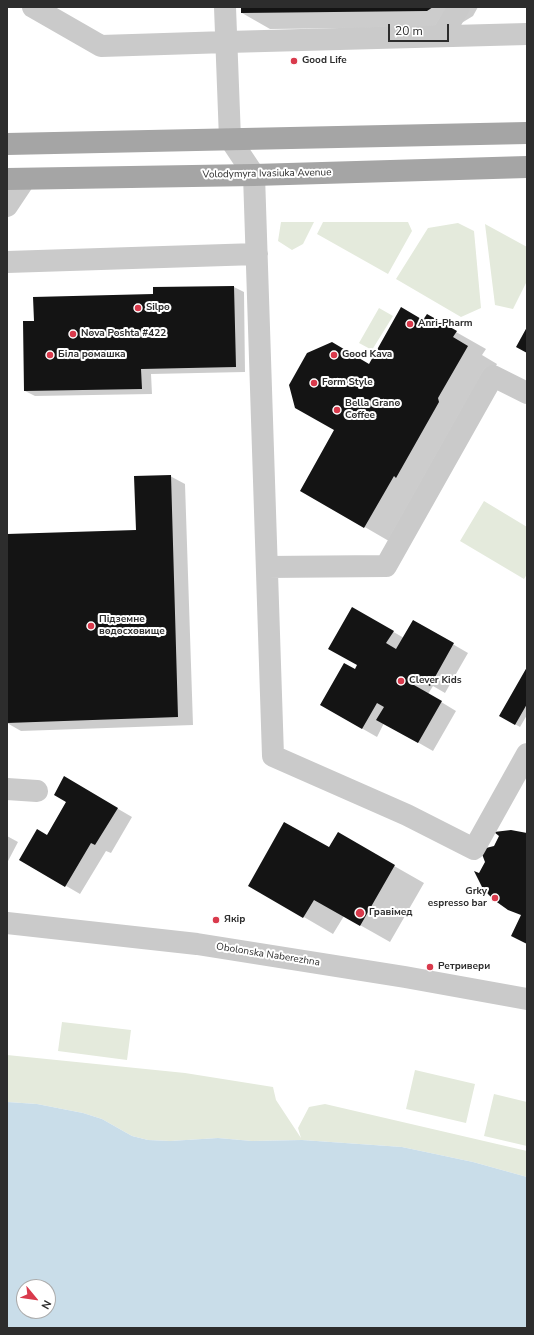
<!DOCTYPE html>
<html>
<head>
<meta charset="utf-8">
<style>
  body { margin:0 }
  #map { position:relative; width:534px; height:1335px; overflow:hidden; background:#fff; font-family:"Nunito Sans",sans-serif }
  canvas { display:block }
  .frame { position:absolute; inset:0; border:8px solid #2d2d2d; pointer-events:none }
  .north { position:absolute; left:16px; top:1279px; width:40px; height:40px; box-sizing:border-box; background:#fff; border:1px solid #ababab; border-radius:50%; rotate:119deg; font-size:11px; font-weight:700; line-height:16px; text-align:center; color:#2d2d2d }
  .north::after { content:''; display:block; margin:auto; width:14px; height:18px; background:#d93a4c; clip-path:polygon(50% 0,100% 100%,50% 72%,0 100%) }
  .scale { position:absolute; left:388px; top:24px; width:61px; height:18px; box-sizing:border-box; border:2px solid #2d2d2d; border-top:0; padding-left:5px; font-size:12px; line-height:14px; white-space:nowrap; color:#2d2d2d; -webkit-text-stroke:3px #fff; paint-order:stroke }
</style>
</head>
<body>
<div id="map">
<canvas width="534" height="1335"></canvas>
<div class="frame"></div>
<div class="north">N</div>
<div class="scale">20 m</div>
</div>
<script>
const g = document.querySelector('canvas').getContext('2d');
g.lineJoin = 'round';
function fillPath(path, color) { g.fillStyle = color; g.fill(path, 'evenodd'); }
const shape = rows => new Path2D(rows.map(r => 'M' + r).join(''));
function strokePath(path, color, width, dash) { g.strokeStyle = color; g.lineWidth = width; g.lineCap = dash ? 'butt' : 'round'; g.setLineDash(dash || []); g.stroke(path); }
function write(font, color, halo, rows, align = 'center') {
  g.font = font + ' "Nunito Sans",sans-serif'; g.lineWidth = 4; g.setLineDash([]); g.textBaseline = 'middle'; g.strokeStyle = halo; g.fillStyle = color; for (const [text, x, y, turn = 0] of rows) {
    g.save(); g.translate(x, y); g.rotate((+turn || 0) * Math.PI / 180); g.textAlign = isNaN(turn) ? turn : align; if (halo) g.strokeText(text, 0, 0); g.fillText(text, 0, 0); g.restore();
  }
}
const green = shape([
  [281,222,314,222,303,244,292,250,278,241],
  [323,222,408,222,412,231,388,274,317,234],
  [458,223,474,231,481,308,461,317,396,279,428,228],
  [485,224,527,247,527,281,513,309,495,305],
  [379,308,393,316,372,350,359,343],
  [484,501,527,527,527,574,524,579,460,541],
  [62,1022,131,1030,127,1060,58,1051],
  [7,1055,185,1073,273,1087,276,1100,301,1138,298,1128,309,1107,325,1104,527,1151,527,1177,473,1162,402,1147,302,1140,252,1141,218,1138,170,1141,148,1140,132,1136,102,1119,83,1113,37,1104,7,1102],
  [415,1070,475,1084,466,1123,406,1109],
  [494,1094,527,1102,527,1146,484,1136]
]);
const water = shape([
  [7,1102,37,1104,83,1113,102,1119,132,1136,148,1140,170,1141,218,1138,252,1141,302,1140,402,1147,473,1162,527,1177,527,1328,7,1328],
  [24,1287,48,1287,48,1311,24,1311]
]);
const shadow = shape([
  [242,7,478,7,473,16,455,27,270,29,242,13],
  [234,287,244,292,245,372,151,374,152,394,35,396,25,391,35,322,154,295],
  [423,322,456,332,486,349,482,355,497,364,394,544,301,490,336,430,369,365],
  [170,476,185,484,193,725,21,731,7,723,7,535,137,531],
  [352,608,404,638,413,621,468,653,445,693,433,686,428,694,456,711,433,751,384,723,377,737,321,705,355,671,358,665],
  [527,669,527,715,520,727,500,716],
  [65,778,132,817,111,853,106,851,80,894,20,859,47,836,67,801],
  [338,834,424,883,390,942,344,916,333,934,249,885,330,849],
  [7,836,18,842,7,863]
]);
const building = shape([
  [241,7,433,7,427,11,241,13],
  [234,286,236,367,141,369,142,389,24,391,23,321,34,321,33,297,153,294,153,287],
  [401,307,423,320,427,314,457,331,453,337,468,346,438,398,439,402,396,478,394,476,364,528,300,491,334,430,295,408,289,385,307,353,332,342,369,364],
  [527,327,527,353,516,347],
  [171,475,178,717,7,723,7,534,136,530,134,476],
  [352,607,394,631,386,643,396,649,413,620,454,643,430,686,418,679,414,685,442,701,418,743,376,720,384,707,377,703,362,729,320,705,344,663,355,669,357,665,328,649],
  [527,667,527,704,515,725,499,716],
  [64,776,118,808,95,845,91,843,65,887,19,860,37,829,47,835,66,802,54,795],
  [284,822,329,847,338,832,395,865,360,926,314,900,303,918,248,886],
  [511,830,527,833,527,944,511,936,521,915,508,910,494,900,483,889,474,871,479,873,485,862,482,854,486,848,494,846,499,836,494,832]
]);
const minor = shape([
  [33,7,101,46,227,42,527,34],
  [225,7,230,139,254,175,273,756,407,815,474,849,527,754],
  [442,36,459,7],
  [7,206,25,179],
  [7,262,257,254],
  [267,567,386,566,493,376,527,393],
  [7,789,37,791],
  [7,923,197,944,405,977,527,999]
]);
const major = shape([
  [7,144,527,133],
  [7,179,254,175,527,167]
]);
const markers = [
  [294,61,4,"#d93a4c"],
  [138,308,4,"#d93a4c"],
  [410,324,4,"#d93a4c"],
  [73,334,4,"#d93a4c"],
  [50,355,4,"#d93a4c"],
  [334,355,4,"#d93a4c"],
  [314,383,4,"#d93a4c"],
  [337,410,4,"#d93a4c"],
  [91,626,4,"#d93a4c"],
  [401,681,4,"#d93a4c"],
  [495,898,4,"#d93a4c"],
  [360,913,5,"#d93a4c"],
  [216,920,4,"#d93a4c"],
  [430,967,4,"#d93a4c"]
];
const poiNames = [
  ["Good Life",302,61],
  ["Silpo",146,308],
  ["Anri-Pharm",418,324],
  ["Nova Poshta #422",81,334],
  ["Біла ромашка",58,355],
  ["Good Kava",342,355],
  ["Form Style",322,383],
  ["Bella Grano",345,404],
  ["Coffee",345,416],
  ["Підземне",99,620],
  ["водосховище",99,632],
  ["Clever Kids",409,681],
  ["Grky",487,892,"right"],
  ["espresso bar",487,904,"right"],
  ["Гравімед",369,913],
  ["Якір",224,920],
  ["Ретривери",438,967]
];
const streetNames = [
  ["Volodymyra Ivasiuka Avenue",267,174,-1],
  ["Obolonska Naberezhna",268,955,9]
];
fillPath(green, '#e4eadc');
fillPath(water, '#c9dde9');
fillPath(shadow, '#0003');
fillPath(building, '#141414');
strokePath(minor, '#cacaca', 22);
strokePath(major, '#a5a5a5', 22);
for (const [x, y, r, color] of markers) { const dot = new Path2D(); dot.arc(x, y, r, 0, 2 * Math.PI); g.fillStyle = color; g.fill(dot); strokePath(dot, '#fff', 1.5); }
write('bold 10px', '#2d2d2d', '#fff', poiNames, 'left');
write('10px', '#2d2d2d', '#fff', streetNames);
</script>
</body>
</html>
